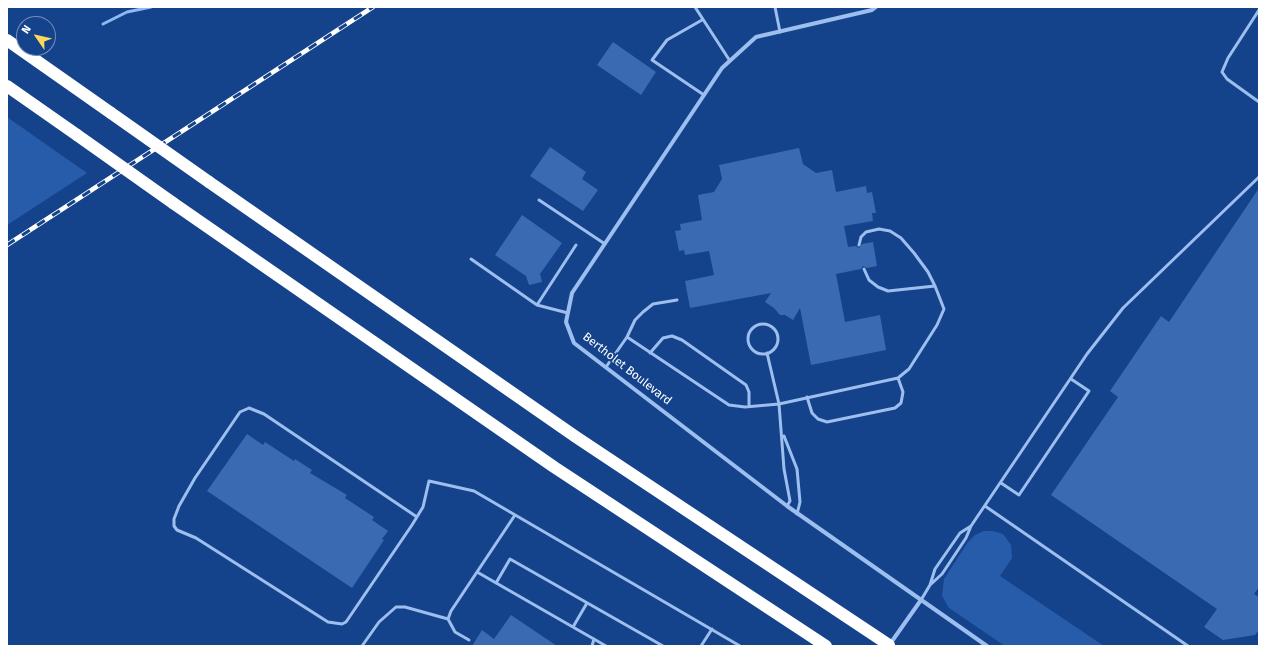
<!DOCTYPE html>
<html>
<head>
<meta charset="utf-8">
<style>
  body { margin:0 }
  #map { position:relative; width:1266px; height:653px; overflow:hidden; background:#15438b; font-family:"Fira Sans",sans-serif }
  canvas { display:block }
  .frame { position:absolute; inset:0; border:8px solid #fff; pointer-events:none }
  .north { position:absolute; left:16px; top:16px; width:40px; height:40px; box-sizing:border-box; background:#15438b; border:1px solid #738eb9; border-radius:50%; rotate:304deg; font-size:11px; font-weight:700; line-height:16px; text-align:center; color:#fff }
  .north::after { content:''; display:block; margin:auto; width:14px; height:18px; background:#ffd75b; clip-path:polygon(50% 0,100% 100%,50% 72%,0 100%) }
</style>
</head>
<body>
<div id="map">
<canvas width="1266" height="653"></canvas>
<div class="frame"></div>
<div class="north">N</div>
</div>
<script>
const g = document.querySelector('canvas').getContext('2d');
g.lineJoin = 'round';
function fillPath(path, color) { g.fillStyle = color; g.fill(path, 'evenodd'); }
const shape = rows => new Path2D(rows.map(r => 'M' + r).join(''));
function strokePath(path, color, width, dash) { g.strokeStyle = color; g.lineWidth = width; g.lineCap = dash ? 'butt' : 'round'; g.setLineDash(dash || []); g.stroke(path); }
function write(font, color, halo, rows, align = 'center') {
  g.font = font + ' "Fira Sans",sans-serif'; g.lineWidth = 4; g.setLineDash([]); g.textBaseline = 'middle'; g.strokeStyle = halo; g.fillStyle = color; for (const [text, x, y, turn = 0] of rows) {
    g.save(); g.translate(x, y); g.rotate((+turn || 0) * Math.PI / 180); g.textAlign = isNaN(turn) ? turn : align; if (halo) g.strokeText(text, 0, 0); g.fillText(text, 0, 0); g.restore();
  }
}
const green = shape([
  [7,117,87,173,7,225],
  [984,531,993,531,1003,534,1011,545,1012,558,1000,576,1104,646,1005,646,949,608,942,596,944,579,968,542,975,535]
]);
const stream = shape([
  [103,24,127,12,151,7]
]);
const building = shape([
  [613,42,656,72,641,95,597,65],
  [550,147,586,172,582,179,598,190,583,211,530,176],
  [799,148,803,164,816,173,832,170,836,192,866,186,867,193,872,192,876,213,872,213,873,221,844,226,848,247,856,246,859,248,862,244,873,242,877,266,867,268,863,266,861,269,836,274,845,322,880,315,886,350,811,365,800,308,793,320,785,315,780,315,774,308,765,302,771,293,690,308,685,281,714,275,709,251,685,255,684,250,679,251,675,231,681,230,680,224,702,220,698,195,714,192,722,179,719,165],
  [1259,188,1259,587,1254,594,1259,597,1259,630,1255,635,1223,640,1204,627,1217,609,1051,495,1118,397,1110,391,1161,316,1169,322],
  [522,215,562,243,540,274,542,282,529,285,526,276,495,255],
  [247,434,263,445,265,442,294,461,295,459,312,470,310,473,347,495,345,498,374,517,372,520,388,531,382,539,384,540,352,588,207,491],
  [511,615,557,646,472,646,482,630,494,639]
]);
const service = shape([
  [695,7,730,61],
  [775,7,780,32],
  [1259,10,1228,58,1222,72,1227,79,1259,102],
  [702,20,667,40,652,60,704,95],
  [539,200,605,244],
  [859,245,861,237,866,232,879,229,890,231,901,238,914,253,928,272,935,286,888,291,878,287,869,280,864,269],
  [471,259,537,305,568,313],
  [537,305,576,245],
  '748 339a15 15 0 1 1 30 0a15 15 0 1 1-30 0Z',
  [627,337,635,320,643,312,653,304,677,300],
  [650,353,663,338,672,336,682,340,746,385,749,392,749,406],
  [606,367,627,337,729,405,745,407,779,404,767,353],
  [807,397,812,413,818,419,827,422,895,408,901,403,903,392,898,378],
  [784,436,797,469,800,502,797,514],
  [1001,483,1019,495,1089,391,1071,379],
  [787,506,790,501,784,469,779,404,898,378,909,369,937,325,944,309,935,286],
  [985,506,1188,646],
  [417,517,264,414,249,408,240,412,195,478,179,506,174,519,174,526,177,530,196,538,328,622,342,624,346,622,412,525,423,507,429,481,474,491,740,646],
  [477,572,606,646],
  [496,583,510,559,663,646],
  [930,585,942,574,966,538,971,526,1087,354,1123,308,1259,177],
  [921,600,930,585,935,569,960,533,971,526],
  [448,619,455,632,469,640],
  [573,627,587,603],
  [362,646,379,622,396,607,405,607,448,619,451,611,515,515],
  [592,646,594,639],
  [701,646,712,629]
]);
const minor = shape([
  [876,7,872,10,756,37,722,68,572,293,566,322,574,343,787,506,987,646],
  [890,644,921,600]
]);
const motorway = shape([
  [7,40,111,113],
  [7,86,77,135],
  [209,182,576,437,889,645],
  [173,203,554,467,826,646]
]);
const rail = shape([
  [7,245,373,7]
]);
const motorwayBridge = shape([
  [111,113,209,182],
  [77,135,173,203]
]);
const streetNames = [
  ["Bertholet Boulevard",627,369,38]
];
fillPath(green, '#275caa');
strokePath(stream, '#8fb9f3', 3);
fillPath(building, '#396ab2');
strokePath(service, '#9dbff0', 3);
strokePath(minor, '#9dbff0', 4);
strokePath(motorway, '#fff', 12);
strokePath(rail, '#fff', 4.5);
strokePath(rail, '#15438b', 3, [9]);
strokePath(motorwayBridge, '#fff', 12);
write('12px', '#fff', '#15438b', streetNames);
</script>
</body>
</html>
